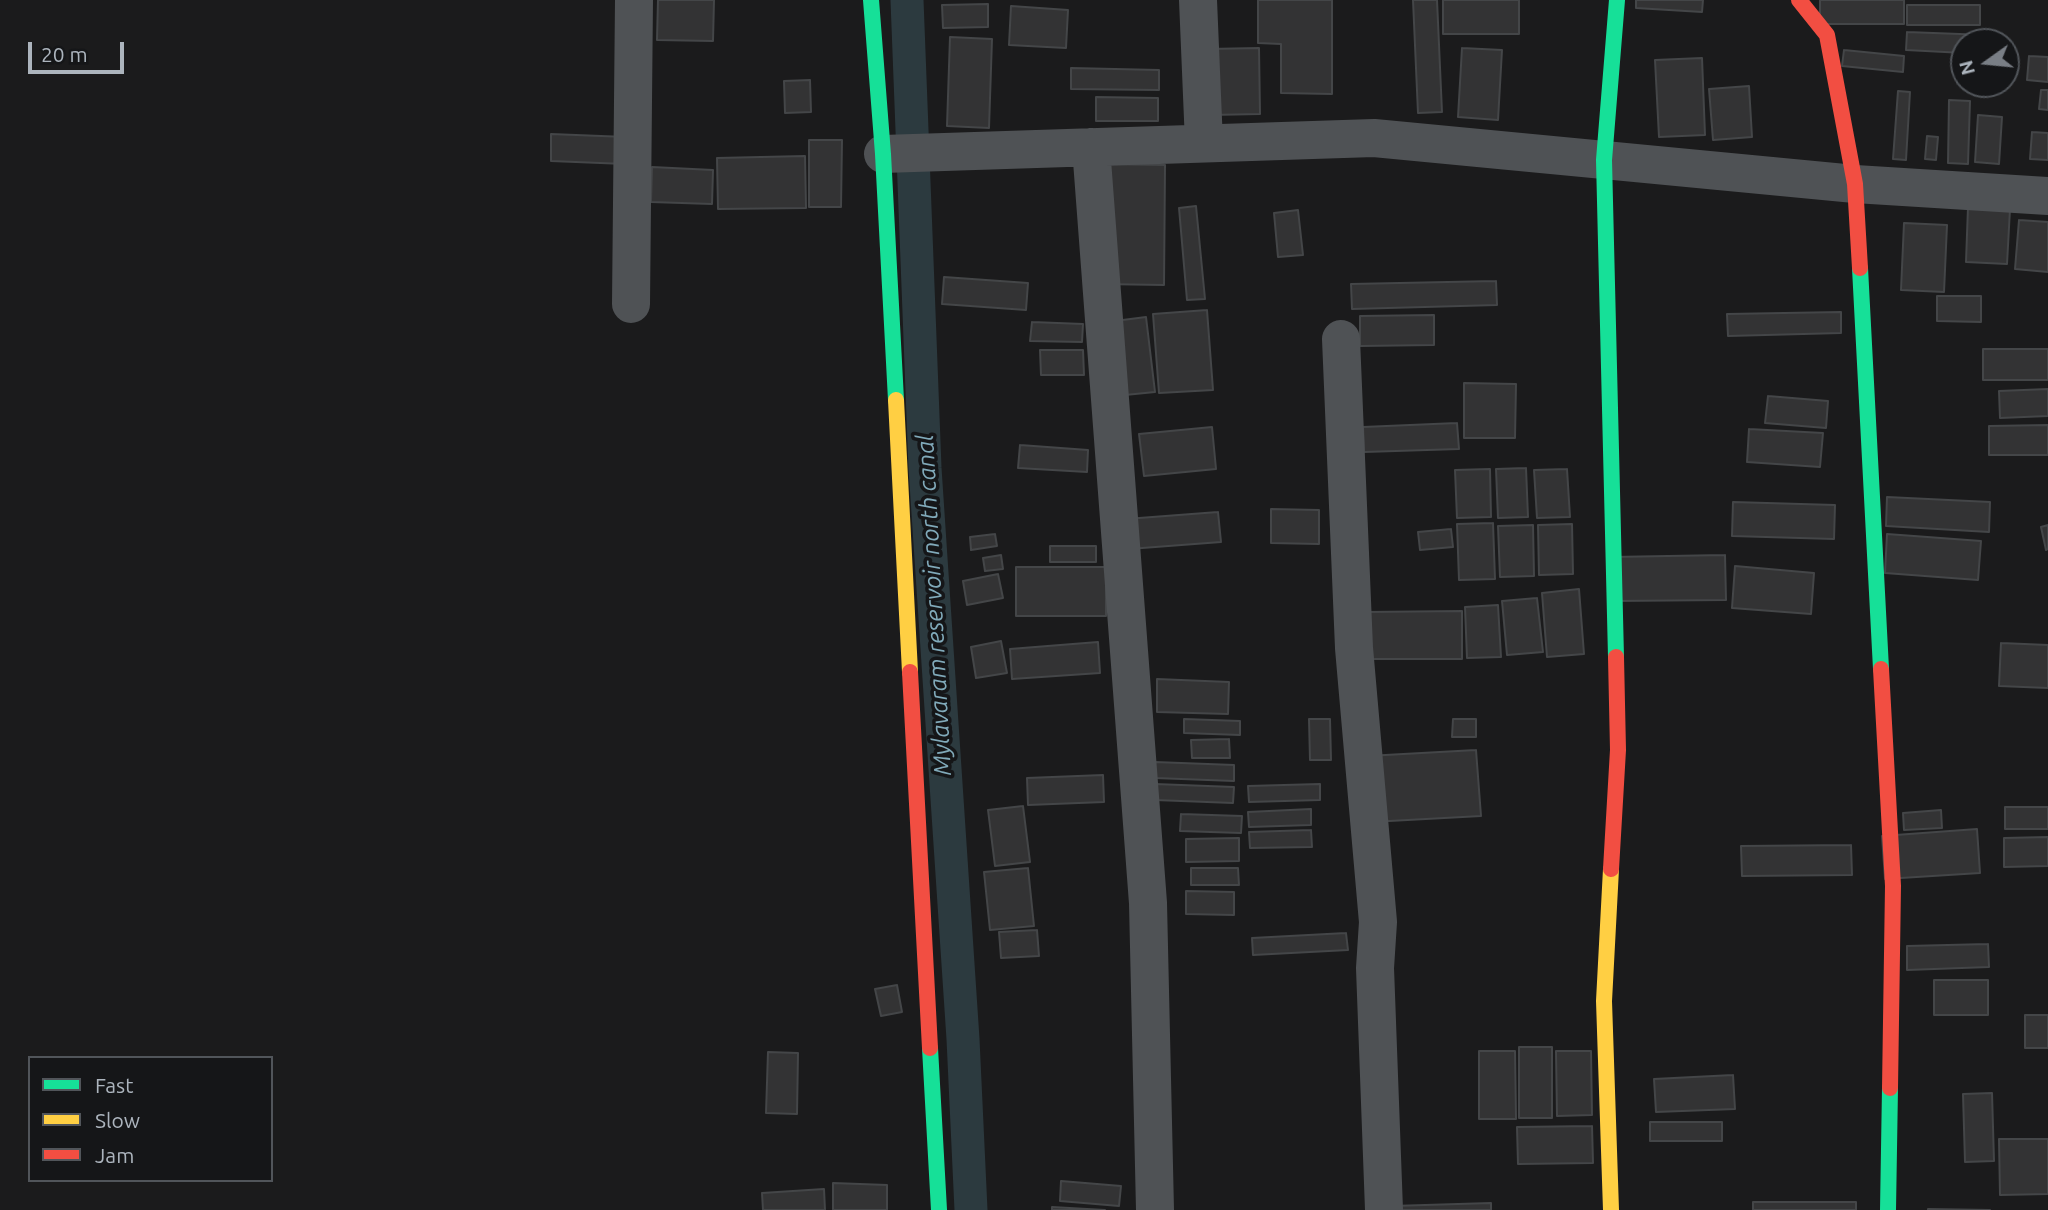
<!DOCTYPE html>
<html>
<head>
<meta charset="utf-8">
<style>
  body { margin:0 }
  #map { position:relative; width:2048px; height:1210px; overflow:hidden; background:#1b1b1c; font-family:Ubuntu,sans-serif }
  canvas { display:block }
  .legend { position:absolute; left:28px; top:1056px; width:245px; height:126px; box-sizing:border-box; background:#151618; border:2px solid #51555a; margin:0; padding:9px 12px; list-style:none; font-size:21px; color:#acb4bd }
  .legend li { display:flex; align-items:center; gap:14px; height:35px }
  .legend b { width:35px; border:2px solid #51555a }
  .north { position:absolute; left:1950px; top:28px; width:70px; height:70px; box-sizing:border-box; background:#151618; border:2px solid #51555a; border-radius:50%; rotate:255deg; font-size:19px; font-weight:700; line-height:28px; text-align:center; color:#acb4bd }
  .north::after { content:''; display:block; margin:auto; width:24px; height:32px; background:#797e85; clip-path:polygon(50% 0,100% 100%,50% 72%,0 100%) }
  .scale { position:absolute; left:28px; top:42px; width:96px; height:32px; box-sizing:border-box; border:4px solid #acb4bd; border-top:0; padding-left:9px; font-size:21px; line-height:24px; white-space:nowrap; color:#acb4bd; -webkit-text-stroke:5px #151618; paint-order:stroke }
</style>
</head>
<body>
<div id="map">
<canvas width="2048" height="1210"></canvas>
<ul class="legend">
<li><b style="height:9px;background:#16e098"></b>Fast</li>
<li><b style="height:9px;background:#ffcf43"></b>Slow</li>
<li><b style="height:9px;background:#f24e42"></b>Jam</li>
</ul>
<div class="north">N</div>
<div class="scale">20 m</div>
</div>
<script>
const g = document.querySelector('canvas').getContext('2d');
g.lineJoin = 'round';
const shape = rows => new Path2D(rows.map(r => 'M' + r).join(''));
function strokePath(path, color, width, dash) { g.strokeStyle = color; g.lineWidth = width; g.lineCap = dash ? 'butt' : 'round'; g.setLineDash(dash || []); g.stroke(path); }
function fillPath(path, color) { g.fillStyle = color; g.fill(path, 'evenodd'); }
function write(font, color, halo, rows, align = 'center') {
  g.font = font + ' Ubuntu,sans-serif'; g.lineWidth = 7; g.setLineDash([]); g.textBaseline = 'middle'; g.strokeStyle = halo; g.fillStyle = color; for (const [text, x, y, turn = 0] of rows) {
    g.save(); g.translate(x, y); g.rotate((+turn || 0) * Math.PI / 180); g.textAlign = isNaN(turn) ? turn : align; if (halo) g.strokeText(text, 0, 0); g.fillText(text, 0, 0); g.restore();
  }
}
const canal = shape([
  [907,0,925,468,963,1039,971,1210]
]);
const building = shape([
  [658,0,714,0,713,41,657,40,658,0],
  [1258,0,1332,0,1332,94,1281,93,1281,44,1258,43,1258,0],
  [1413,0,1437,0,1442,112,1418,113,1413,0],
  [1443,0,1519,0,1519,34,1443,34,1443,0],
  [1636,0,1703,0,1702,12,1636,8,1636,0],
  [1820,0,1904,0,1904,24,1820,24,1820,0],
  [988,4,988,27,943,28,942,5,988,4],
  [1907,5,1980,5,1980,25,1907,25,1907,5],
  [1011,6,1068,10,1066,48,1009,45,1011,6],
  [1907,32,1986,35,1986,42,1964,42,1964,53,1906,50,1907,32],
  [950,37,992,39,989,128,947,126,950,37],
  [1259,48,1260,114,1210,115,1208,49,1259,48],
  [1462,48,1502,50,1498,120,1458,117,1462,48],
  [1844,50,1904,56,1903,72,1842,66,1844,50],
  [2029,56,2048,57,2048,82,2027,80,2029,56],
  [1702,58,1705,135,1659,137,1655,60,1702,58],
  [1071,68,1159,70,1159,90,1071,89,1071,68],
  [810,80,811,112,785,113,784,81,810,80],
  [1749,86,1752,137,1713,140,1709,89,1749,86],
  [2041,90,2048,90,2048,110,2039,109,2041,90],
  [1898,91,1910,92,1906,160,1893,159,1898,91],
  [1096,97,1158,98,1158,121,1096,121,1096,97],
  [1949,100,1970,101,1968,164,1948,163,1949,100],
  [1978,115,2002,117,1999,164,1975,162,1978,115],
  [2032,132,2048,133,2048,160,2030,159,2032,132],
  [551,134,626,137,625,164,551,161,551,134],
  [1927,136,1938,137,1936,160,1925,159,1927,136],
  [809,140,842,140,841,207,809,207,809,140],
  [805,156,806,208,718,209,717,158,805,156],
  [1103,164,1165,165,1164,285,1101,284,1103,164],
  [652,167,713,170,712,204,651,202,652,167],
  [1196,206,1205,299,1187,300,1179,208,1196,206],
  [1968,207,2010,209,2007,264,1966,262,1968,207],
  [1298,210,1303,255,1278,257,1274,213,1298,210],
  [2019,220,2048,222,2048,272,2015,269,2019,220],
  [1904,223,1947,225,1944,292,1901,290,1904,223],
  [944,277,1028,283,1026,310,942,304,944,277],
  [1496,281,1497,305,1352,309,1351,284,1496,281],
  [1937,296,1981,296,1981,322,1937,321,1937,296],
  [1207,310,1213,390,1159,393,1153,314,1207,310],
  [1841,312,1841,333,1728,336,1727,314,1841,312],
  [1434,315,1434,345,1360,346,1360,316,1434,315],
  [1146,317,1155,392,1115,396,1107,322,1146,317],
  [1032,322,1083,324,1082,342,1030,341,1032,322],
  [1983,349,2048,349,2048,380,1983,380,1983,349],
  [1040,350,1083,350,1084,375,1041,375,1040,350],
  [1464,383,1516,384,1515,438,1464,438,1464,383],
  [2048,389,2048,416,2000,418,1999,391,2048,389],
  [1768,396,1828,401,1826,428,1765,423,1768,396],
  [1457,423,1459,449,1364,452,1363,427,1457,423],
  [2048,425,2048,455,1989,455,1989,426,2048,425],
  [1212,427,1216,469,1144,476,1139,434,1212,427],
  [1749,429,1823,433,1820,467,1747,462,1749,429],
  [1020,445,1088,450,1087,472,1018,468,1020,445],
  [1526,468,1528,517,1498,518,1496,469,1526,468],
  [1490,469,1491,517,1457,518,1455,470,1490,469],
  [1567,469,1570,517,1537,518,1534,470,1567,469],
  [1887,497,1990,502,1989,532,1886,526,1887,497],
  [1733,502,1835,505,1834,539,1732,536,1733,502],
  [1271,509,1319,510,1319,544,1271,543,1271,509],
  [1218,512,1221,542,1129,549,1126,519,1218,512],
  [1493,523,1495,579,1459,580,1457,524,1493,523],
  [1572,524,1573,574,1539,575,1538,525,1572,524],
  [1533,525,1534,576,1500,577,1498,526,1533,525],
  [2048,525,2048,549,2046,550,2041,527,2048,525],
  [1451,529,1453,547,1420,550,1418,532,1451,529],
  [995,534,997,546,971,550,970,537,995,534],
  [1887,534,1981,541,1978,580,1885,573,1887,534],
  [1050,546,1096,546,1096,562,1050,562,1050,546],
  [1001,555,1003,569,985,571,983,558,1001,555],
  [1725,555,1726,600,1612,601,1611,557,1725,555],
  [1735,566,1814,573,1811,614,1732,608,1735,566],
  [1016,567,1106,567,1106,616,1016,616,1016,567],
  [998,574,1003,598,967,605,963,581,998,574],
  [1579,589,1584,654,1547,657,1542,593,1579,589],
  [1537,598,1543,652,1507,655,1502,601,1537,598],
  [1498,605,1501,657,1467,658,1465,607,1498,605],
  [1462,611,1462,659,1366,659,1366,612,1462,611],
  [1001,641,1007,673,976,678,971,647,1001,641],
  [1098,642,1100,673,1012,679,1010,649,1098,642],
  [2001,643,2048,645,2048,688,1999,686,2001,643],
  [1157,679,1229,682,1228,714,1157,712,1157,679],
  [1184,719,1240,721,1240,735,1184,733,1184,719],
  [1309,719,1330,719,1331,760,1310,760,1309,719],
  [1453,719,1476,719,1476,737,1452,737,1453,719],
  [1229,739,1230,758,1192,758,1191,740,1229,739],
  [1476,750,1481,816,1371,822,1367,756,1476,750],
  [1155,762,1234,765,1234,781,1155,778,1155,762],
  [1103,775,1104,802,1028,805,1027,778,1103,775],
  [1155,784,1234,787,1233,803,1155,800,1155,784],
  [1320,784,1320,800,1249,802,1248,786,1320,784],
  [1023,806,1030,862,995,866,988,810,1023,806],
  [2005,807,2048,807,2048,829,2005,829,2005,807],
  [1311,809,1311,825,1249,827,1248,812,1311,809],
  [1941,810,1942,828,1904,830,1903,813,1941,810],
  [1181,814,1242,816,1241,833,1180,831,1181,814],
  [1977,829,1980,873,1885,879,1882,836,1977,829],
  [1311,830,1312,847,1250,848,1249,832,1311,830],
  [2048,837,2048,866,2004,867,2004,838,2048,837],
  [1239,838,1239,861,1186,862,1186,839,1239,838],
  [1851,845,1852,875,1742,876,1741,846,1851,845],
  [1028,868,1034,926,990,930,984,872,1028,868],
  [1191,868,1238,868,1239,885,1191,885,1191,868],
  [1186,891,1234,892,1234,915,1186,914,1186,891],
  [1037,930,1039,956,1001,958,999,932,1037,930],
  [1346,933,1348,950,1253,955,1252,938,1346,933],
  [1988,944,1989,967,1907,970,1907,946,1988,944],
  [1934,980,1988,980,1988,1015,1934,1015,1934,980],
  [897,985,902,1012,881,1016,875,989,897,985],
  [2025,1015,2048,1015,2048,1048,2025,1048,2025,1015],
  [1519,1047,1552,1047,1552,1118,1519,1118,1519,1047],
  [1479,1051,1515,1051,1516,1119,1479,1119,1479,1051],
  [1556,1051,1591,1051,1592,1115,1557,1116,1556,1051],
  [768,1052,798,1053,797,1114,766,1113,768,1052],
  [1733,1075,1735,1109,1656,1112,1654,1079,1733,1075],
  [1992,1093,1994,1161,1965,1162,1963,1094,1992,1093],
  [1650,1122,1722,1122,1722,1141,1650,1141,1650,1122],
  [1592,1126,1593,1163,1518,1164,1517,1127,1592,1126],
  [1999,1139,2048,1139,2048,1194,2000,1195,1999,1139],
  [1061,1181,1121,1186,1119,1206,1060,1201,1061,1181],
  [833,1183,887,1185,887,1210,833,1210,833,1183],
  [824,1189,825,1210,763,1210,762,1193,824,1189],
  [1753,1202,1856,1202,1856,1210,1753,1210,1753,1202],
  [1491,1203,1491,1210,1392,1210,1392,1206,1491,1203],
  [1052,1207,1105,1210,1052,1210,1052,1207],
  [1928,1209,1990,1210,1928,1210,1928,1209]
]);
const street = shape([
  [1198,0,1204,143],
  [1091,147,1148,903,1155,1210],
  [883,154,1374,138,1855,184,2048,196],
  [631,304,634,0],
  [1341,339,1354,648,1378,922,1375,968,1384,1210]
]);
const fast = shape([
  [871,0,883,154,896,400],
  [1860,268,1881,669],
  [1616,657,1604,160,1617,0],
  [930,1048,939,1210],
  [1888,1210,1890,1088]
]);
const slow = shape([
  [896,400,910,672],
  [1611,1210,1604,1001,1611,869]
]);
const jam = shape([
  [1799,0,1827,35,1855,184,1860,268],
  [1881,669,1893,886,1890,1088],
  [910,672,930,1048],
  [1611,869,1618,750,1616,657]
]);
const waterNames = [
  ["Mylavaram reservoir north canal",934,605,-93]
];
strokePath(canal, '#2c3a3f', 33);
fillPath(building, '#333334');
strokePath(building, '#444648', 2);
strokePath(street, '#4f5255', 38);
strokePath(fast, '#16e098', 16);
strokePath(slow, '#ffcf43', 16);
strokePath(jam, '#f24e42', 16);
write('italic 24px', '#81aaba', '#151618', waterNames);
</script>
</body>
</html>
